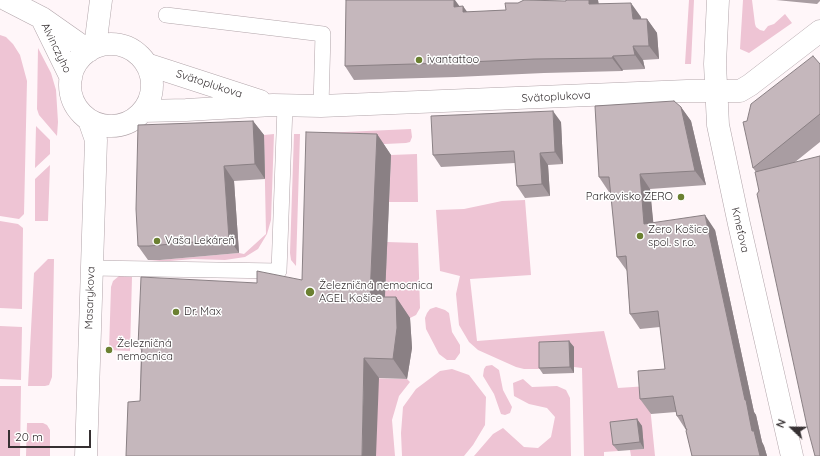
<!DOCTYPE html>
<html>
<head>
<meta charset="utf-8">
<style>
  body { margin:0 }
  #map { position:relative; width:820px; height:456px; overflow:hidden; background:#fff6f9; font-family:Quicksand,sans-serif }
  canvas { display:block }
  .north { position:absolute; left:772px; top:408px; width:40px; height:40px; -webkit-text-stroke:3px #fff; paint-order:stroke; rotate:292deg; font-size:11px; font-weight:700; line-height:16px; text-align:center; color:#363032 }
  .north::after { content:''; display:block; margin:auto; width:14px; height:18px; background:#363032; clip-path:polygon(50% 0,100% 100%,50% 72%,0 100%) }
  .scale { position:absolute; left:8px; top:430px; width:83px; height:18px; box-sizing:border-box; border:2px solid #363032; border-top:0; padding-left:5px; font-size:12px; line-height:14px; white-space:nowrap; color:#363032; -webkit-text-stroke:3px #fff; paint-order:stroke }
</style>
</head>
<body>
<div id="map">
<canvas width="820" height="456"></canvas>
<div class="north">N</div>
<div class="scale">20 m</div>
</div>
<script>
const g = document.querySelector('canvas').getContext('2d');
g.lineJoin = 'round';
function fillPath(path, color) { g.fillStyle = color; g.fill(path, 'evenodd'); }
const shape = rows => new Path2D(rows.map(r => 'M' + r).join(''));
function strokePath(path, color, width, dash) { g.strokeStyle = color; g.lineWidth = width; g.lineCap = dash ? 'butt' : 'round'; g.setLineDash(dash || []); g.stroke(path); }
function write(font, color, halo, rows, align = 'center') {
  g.font = font + ' Quicksand,sans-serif'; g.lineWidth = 3; g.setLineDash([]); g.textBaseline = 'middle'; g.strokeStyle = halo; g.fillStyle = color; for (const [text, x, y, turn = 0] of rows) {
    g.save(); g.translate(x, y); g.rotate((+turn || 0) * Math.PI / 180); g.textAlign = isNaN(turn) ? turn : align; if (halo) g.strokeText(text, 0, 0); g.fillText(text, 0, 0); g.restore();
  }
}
const green = shape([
  [689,0,694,0,691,64,685,64],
  [743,0,752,0,755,24,756,27,760,30,764,31,768,26,774,24,785,14,792,23,749,53,740,49],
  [0,35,6,37,13,44,20,55,27,81,24,214,19,219,0,216],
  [38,48,51,73,56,90,58,122,57,136,39,115,37,109],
  [36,126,50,140,50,154,35,168],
  [411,129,412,137,410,142,406,143,364,145,364,133,350,133,349,145,308,290,322,133],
  [274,134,271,220,267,234,258,249,245,257,225,260,193,259,147,263,148,261,239,253,244,254,266,234,264,135],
  [294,134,300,134,296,266,291,260,290,253],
  [417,154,418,202,389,202,391,155],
  [50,165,48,221,35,221,35,179],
  [525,200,531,275,470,279,477,341,604,331,618,388,648,386,655,456,631,456,630,450,644,449,641,426,615,428,618,451,604,452,604,456,584,456,582,368,574,367,573,347,543,369,524,369,516,367,478,350,469,342,459,325,456,294,460,276,440,271,436,210,464,209,502,201],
  [0,221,18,224,23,228,22,309,0,308],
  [387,242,418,243,420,308,416,315,410,318,384,317],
  [48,259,54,259,52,377,49,385,45,386,28,386,34,273],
  [119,276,132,277,130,351,109,350,111,287,113,281],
  [436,307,445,310,449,313,452,332,460,345,460,353,455,360,447,360,439,354,426,329,425,318,427,313,430,309],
  [0,326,22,327,21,380,0,379],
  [492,365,499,370,503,390,512,407,510,413,505,415,501,414,494,394,483,376,484,369,486,366],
  [452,369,469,375,486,397,485,425,473,445,464,456,402,456,401,433,403,407,416,389,440,371],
  [366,378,407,379,410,382,399,396,392,420,395,456,376,456],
  [523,379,532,387,557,386,566,390,570,398,571,456,474,456,493,434,503,428,524,447,538,448,551,437,555,417,547,408,529,404,514,396,513,383],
  [0,386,21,386,20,456,0,456],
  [27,423,43,423,47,425,50,430,50,456,26,456]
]);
const lane = shape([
  [166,15,323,34,321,106],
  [91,268,279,271,285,106]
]);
const street = shape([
  [7,0,42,18,89,51],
  [718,0,715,64,718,125,739,224,792,456],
  [43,21,71,78],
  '70 85a41 41 0 1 1 82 0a41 41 0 1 1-82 0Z',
  [95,47,101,0],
  [146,64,260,101],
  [143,111,186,110,273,105,321,106,687,91,740,91,750,85,820,31],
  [86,456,96,140,89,120]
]);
const wall = shape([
  [566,0,598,0,599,4,641,17,641,19,647,19,657,33,659,59,643,60,645,69,623,70,622,71,544,73,456,77,354,80,345,66,460,6,467,12,506,10,518,3,566,1],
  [776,0,820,0,820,1,817,4],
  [820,64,820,142,759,191,756,172,753,168,747,121],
  [681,107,691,121,706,185,650,189,653,223,715,230,754,412,756,415,762,442,764,446,767,456,692,456,686,430,677,416,676,412,651,414,640,399,665,369,660,327,640,329,630,314,627,271,617,257,611,192,609,192,599,177],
  [253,121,264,135,265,179,234,181,239,253,160,260,148,260,138,246],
  [561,122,563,164,548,165,550,196,525,198,517,186,515,163,441,167,433,155],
  [377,134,391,155,385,297,396,297,410,318,412,348,407,379,379,378,140,401,141,350,138,346,257,283,302,280],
  [569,341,574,347,574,373,543,374,539,368],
  [637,419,642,426,644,449,618,451,613,445]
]);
const shadedWall = shape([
  [454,0,455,0,463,11,463,6,473,20,454,7],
  [589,0,598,0,599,18,589,4],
  [631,3,641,17,643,33,633,19],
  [647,19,657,33,659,59,649,46],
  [633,46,643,60,645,69,635,55],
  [613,56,623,70,622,71,612,58],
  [681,107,691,121,706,185,695,171],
  [553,111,561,122,563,164,555,152],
  [253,121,264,135,265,179,255,164],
  [377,134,391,155,384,317,370,297],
  [540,153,548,165,550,196,542,184],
  [224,166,234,181,239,253,229,239],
  [640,174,650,189,655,239,644,224],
  [705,215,715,230,754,412,756,415,762,442,764,446,767,456,760,456,752,431,745,400],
  [396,297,410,318,412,348,407,379,393,359],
  [569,341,574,347,574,373,570,367],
  [364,358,379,378,376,456,362,456],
  [637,419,642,426,644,449,640,442]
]);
const building = shape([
  [346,0,454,0,454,7,463,6,463,12,506,10,505,3,518,3,524,0,566,1,566,0,589,0,589,4,631,3,633,19,647,19,649,46,633,46,635,55,613,56,612,58,534,59,447,63,345,66,346,0],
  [813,56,820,64,820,114,753,168,743,122,747,121,751,104,813,56],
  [674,101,681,107,695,171,640,174,644,224,705,215,745,400,746,400,752,431,754,431,760,456,692,456,686,431,687,429,686,429,682,415,677,416,673,396,640,399,638,371,665,369,658,311,630,314,626,256,617,257,609,177,599,177,595,106,674,101],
  [553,111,555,152,540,153,542,184,517,186,514,151,433,155,431,116,553,111],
  [253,121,255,164,224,166,229,239,149,246,138,246,136,209,138,125,253,121],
  [306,132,377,134,370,297,396,297,397,328,393,359,364,358,362,456,126,456,128,402,140,401,142,346,138,346,141,277,257,283,257,271,302,280,306,132],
  [820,156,820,456,815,456,807,426,757,194,759,191,755,172,820,156],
  [569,341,570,367,539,368,539,342,569,341],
  [637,419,640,442,613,445,610,422,637,419]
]);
const markers = [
  [419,60,4,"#6b8031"],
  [681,197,4,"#6b8031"],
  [640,236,4,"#6b8031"],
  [157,241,4,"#6b8031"],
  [310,292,5,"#6b8031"],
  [176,312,4,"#6b8031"],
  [109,350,4,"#6b8031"]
];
const streetNames = [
  ["Alvinczyho",56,48,64],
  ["Svätoplukova",209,84,18],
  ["Svätoplukova",556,97,-3],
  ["Kmeťova",740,230,77],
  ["Masarykova",90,298,-88]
];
const poiNames = [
  ["ivantattoo",427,60],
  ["Parkovisko ZERO",673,197,"right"],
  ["Zero Košice",648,230],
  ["spol. s r.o.",648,243],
  ["Vaša Lekáreň",165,241],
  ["Železničná nemocnica",319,286],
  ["AGEL Košice",319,299],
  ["Dr. Max",184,312],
  ["Železničná",117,344],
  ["nemocnica",117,357]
];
fillPath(green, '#eec4d4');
strokePath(lane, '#b2a5aa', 16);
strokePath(street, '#b2a5aa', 23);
strokePath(lane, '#fff', 15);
strokePath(street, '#fff', 22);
fillPath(wall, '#a99da2');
fillPath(shadedWall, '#8a8084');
fillPath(building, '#c5b7bc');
strokePath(building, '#8a8084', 1);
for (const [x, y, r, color] of markers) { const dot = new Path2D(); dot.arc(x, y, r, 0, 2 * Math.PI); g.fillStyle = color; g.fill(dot); strokePath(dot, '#fff', 1.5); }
write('11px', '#363032', '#fff', streetNames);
write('11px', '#363032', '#fff', poiNames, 'left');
</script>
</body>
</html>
